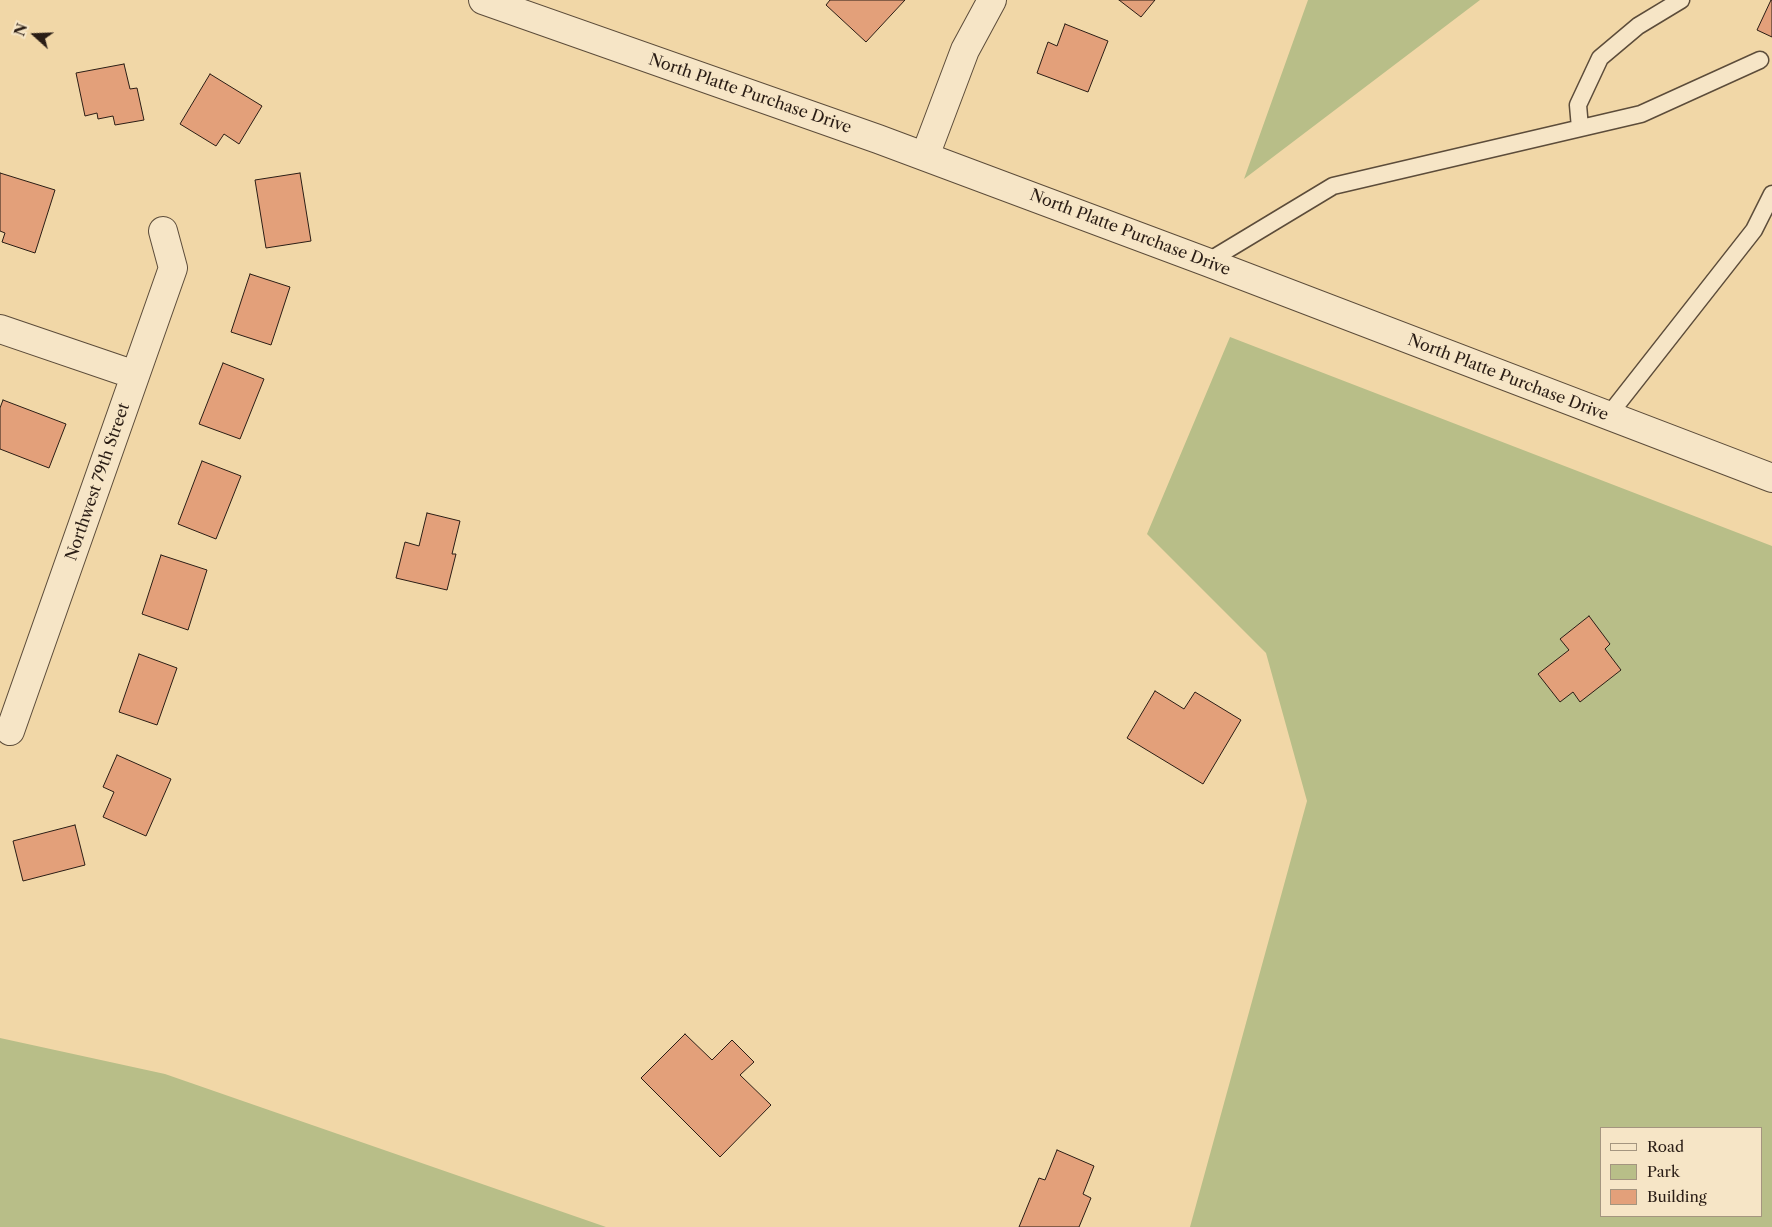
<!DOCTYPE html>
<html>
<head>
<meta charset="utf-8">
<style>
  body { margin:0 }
  #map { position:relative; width:1772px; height:1227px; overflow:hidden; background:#f1d7a7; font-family:"Libre Caslon Text",serif }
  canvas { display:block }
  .legend { position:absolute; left:1600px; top:1127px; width:162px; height:90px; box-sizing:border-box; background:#f6e5c6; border:1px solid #a4957f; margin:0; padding:6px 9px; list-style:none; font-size:15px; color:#2a1d15 }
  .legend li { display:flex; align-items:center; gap:10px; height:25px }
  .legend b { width:25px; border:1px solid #a4957f }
  .north { position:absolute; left:10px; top:10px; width:50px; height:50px; -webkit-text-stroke:4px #f6e5c6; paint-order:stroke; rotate:290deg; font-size:14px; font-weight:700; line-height:20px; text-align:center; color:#2a1d15 }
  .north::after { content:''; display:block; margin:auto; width:18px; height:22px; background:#2a1d15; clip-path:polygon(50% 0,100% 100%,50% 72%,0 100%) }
</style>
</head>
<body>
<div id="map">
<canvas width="1772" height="1227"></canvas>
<ul class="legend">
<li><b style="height:6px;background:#f6e5c6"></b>Road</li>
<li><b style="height:14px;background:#b8be88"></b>Park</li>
<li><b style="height:14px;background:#e3a07a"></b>Building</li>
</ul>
<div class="north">N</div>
</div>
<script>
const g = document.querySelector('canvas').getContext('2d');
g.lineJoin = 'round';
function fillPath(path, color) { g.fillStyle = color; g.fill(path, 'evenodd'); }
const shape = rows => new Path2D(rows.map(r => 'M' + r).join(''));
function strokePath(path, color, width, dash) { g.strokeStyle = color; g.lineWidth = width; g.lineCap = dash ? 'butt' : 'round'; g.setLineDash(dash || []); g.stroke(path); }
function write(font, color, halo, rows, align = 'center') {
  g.font = font + ' "Libre Caslon Text",serif'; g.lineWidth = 5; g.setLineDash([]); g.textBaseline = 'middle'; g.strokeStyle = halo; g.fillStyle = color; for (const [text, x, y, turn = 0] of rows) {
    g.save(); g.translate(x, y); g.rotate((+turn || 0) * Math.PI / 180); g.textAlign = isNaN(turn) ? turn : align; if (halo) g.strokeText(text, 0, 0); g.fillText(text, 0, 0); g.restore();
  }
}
const green = shape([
  [1308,0,1480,0,1244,179],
  [1230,337,1772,546,1772,1227,1190,1227,1307,801,1266,653,1147,534],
  [1601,1128,1761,1128,1761,1216,1601,1216],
  [0,1038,165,1074,606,1227,0,1227]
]);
const building = shape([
  [830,0,905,0,866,42,826,5,830,0],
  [1119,0,1155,0,1141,17,1119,0],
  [1771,0,1772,0,1772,37,1757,30,1771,0],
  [1065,24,1108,41,1088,92,1037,73,1048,42,1057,46,1065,24],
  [124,64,130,89,137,88,144,120,115,125,113,116,98,119,97,113,85,116,76,73,124,64],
  [210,74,262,106,239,144,224,134,216,146,180,124,210,74],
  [0,173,55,190,35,253,2,242,5,233,0,231,0,173],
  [300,173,311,241,266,248,255,180,300,173],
  [250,274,290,287,271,345,231,332,250,274],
  [223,363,264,379,240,439,199,424,223,363],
  [3,400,66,424,49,468,0,449,0,408,3,400],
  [202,461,241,476,216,539,178,524,202,461],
  [427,513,460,521,452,554,456,554,447,590,396,578,405,542,419,546,427,513],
  [161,555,207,570,188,630,142,614,161,555],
  [1589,616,1610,644,1605,649,1621,670,1580,702,1573,692,1560,702,1538,674,1569,650,1560,639,1589,616],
  [139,654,177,668,157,725,119,712,139,654],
  [1155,691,1184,709,1195,692,1241,720,1203,784,1127,738,1155,691],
  [117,755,171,779,146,836,103,817,114,792,103,787,117,755],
  [75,825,85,865,23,881,13,841,75,825],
  [685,1034,712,1060,732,1040,754,1062,740,1075,771,1105,720,1157,641,1078,685,1034],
  [1057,1150,1094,1166,1083,1194,1091,1198,1079,1227,1019,1227,1039,1178,1045,1180,1057,1150]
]);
const service = shape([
  [1580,128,1578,105,1600,58,1638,26,1681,0],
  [1207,262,1333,186,1641,114,1760,60],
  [1608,416,1754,230,1772,194]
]);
const minor = shape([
  [925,156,965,50,992,0],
  [0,329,135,375],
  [10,731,173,268,163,231]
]);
const tertiary = shape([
  [483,0,878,139,1207,262,1772,478]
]);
const streetNames = [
  ["North Platte Purchase Drive",750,94,19],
  ["North Platte Purchase Drive",1130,233,21],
  ["North Platte Purchase Drive",1508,378,21],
  ["Northwest 79th Street",98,482,-71]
];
fillPath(green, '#b8be88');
fillPath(building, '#e3a07a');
strokePath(building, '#2a1d15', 1);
strokePath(service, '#5c4c3a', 19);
strokePath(minor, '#5c4c3a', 30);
strokePath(tertiary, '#5c4c3a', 30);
strokePath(service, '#f6e5c6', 16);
strokePath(minor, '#f6e5c6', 28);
strokePath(tertiary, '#f6e5c6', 28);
write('16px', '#2a1d15', '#f6e5c6', streetNames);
</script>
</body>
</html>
